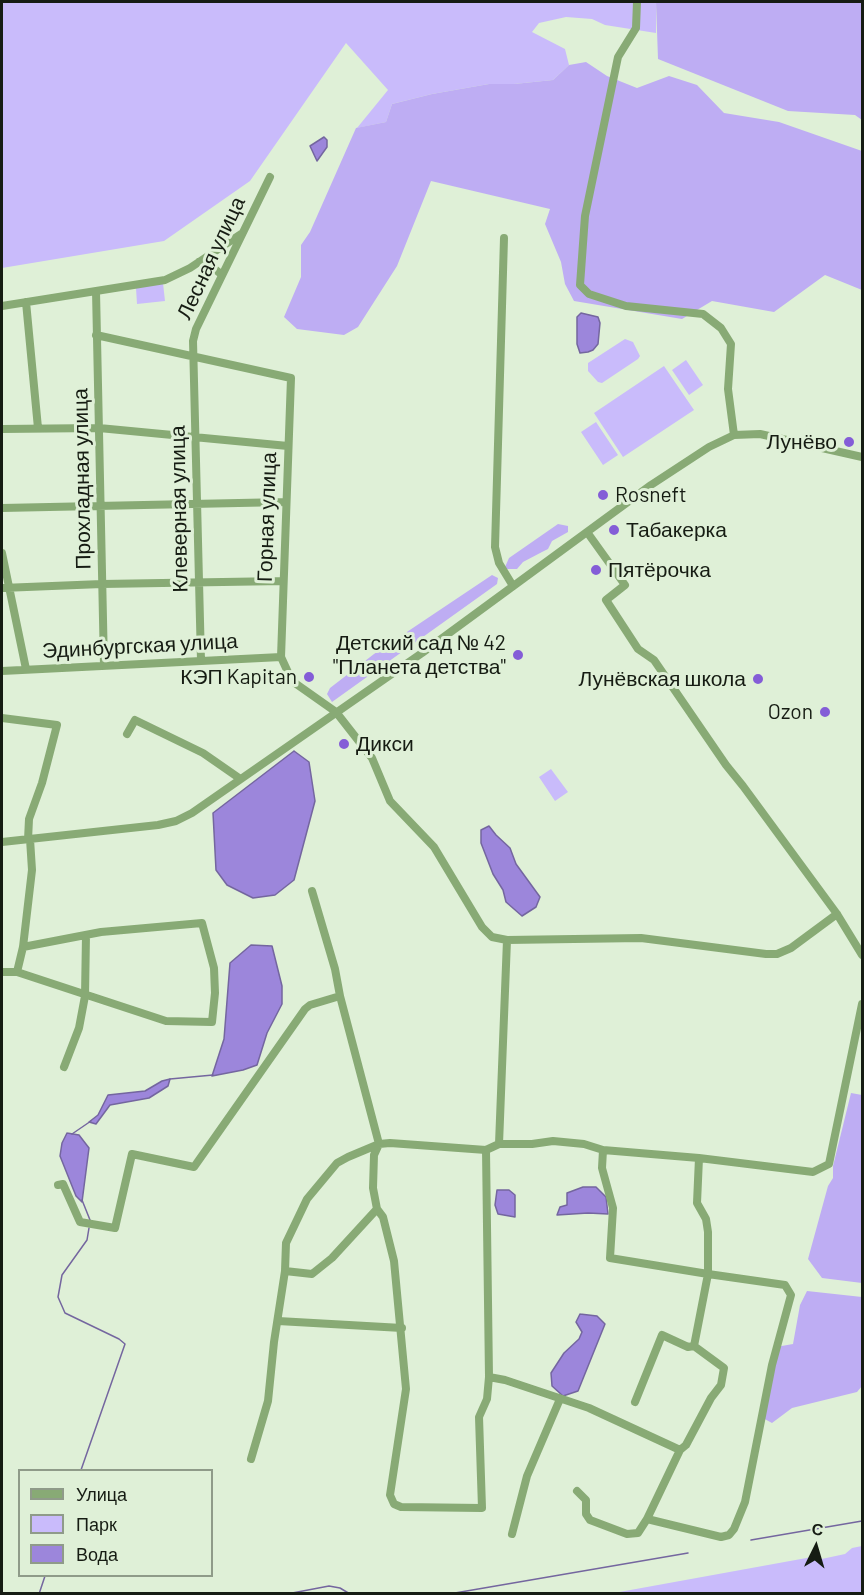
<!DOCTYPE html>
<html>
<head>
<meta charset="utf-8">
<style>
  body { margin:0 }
  #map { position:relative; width:864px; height:1595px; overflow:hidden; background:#dff0d7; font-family:Barlow,sans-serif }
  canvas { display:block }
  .frame { position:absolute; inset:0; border:3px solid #161c13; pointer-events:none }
  .legend { position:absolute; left:18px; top:1469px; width:195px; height:108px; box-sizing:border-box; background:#dff0d7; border:2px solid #8f9b89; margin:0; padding:8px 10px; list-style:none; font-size:18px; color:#161c13 }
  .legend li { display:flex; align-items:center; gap:12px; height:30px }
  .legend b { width:30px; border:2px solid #8f9b89 }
  .north { position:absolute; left:786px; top:1517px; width:60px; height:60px; -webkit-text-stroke:4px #dff0d7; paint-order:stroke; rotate:5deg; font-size:16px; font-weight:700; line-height:24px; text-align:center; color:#161c13 }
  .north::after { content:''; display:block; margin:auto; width:21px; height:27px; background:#161c13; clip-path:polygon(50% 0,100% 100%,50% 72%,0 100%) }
</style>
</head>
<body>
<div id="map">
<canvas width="864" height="1595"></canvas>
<div class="frame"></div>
<ul class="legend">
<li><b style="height:8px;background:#88aa75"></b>Улица</li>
<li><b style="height:16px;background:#c9bbfb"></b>Парк</li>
<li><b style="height:16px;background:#9c86db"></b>Вода</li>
</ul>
<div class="north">С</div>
</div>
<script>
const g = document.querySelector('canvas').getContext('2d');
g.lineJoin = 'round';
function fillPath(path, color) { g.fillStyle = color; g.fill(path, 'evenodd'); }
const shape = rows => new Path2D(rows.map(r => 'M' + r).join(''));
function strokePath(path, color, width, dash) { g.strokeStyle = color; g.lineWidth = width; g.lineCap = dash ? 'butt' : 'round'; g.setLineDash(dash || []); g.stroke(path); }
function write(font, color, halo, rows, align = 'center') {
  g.font = font + ' Barlow,sans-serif'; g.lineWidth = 6; g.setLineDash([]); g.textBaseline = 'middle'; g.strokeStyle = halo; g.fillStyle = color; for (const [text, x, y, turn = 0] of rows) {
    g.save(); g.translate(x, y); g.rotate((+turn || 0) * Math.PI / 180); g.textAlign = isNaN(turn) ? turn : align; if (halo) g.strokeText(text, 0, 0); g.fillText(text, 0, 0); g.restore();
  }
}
const green = shape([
  [2,2,656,2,656,33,605,25,592,19,566,17,539,23,532,32,565,49,569,65,553,80,514,84,489,84,432,94,392,104,386,122,357,128,388,90,346,43,250,181,164,241,2,268],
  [163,283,165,301,137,304,136,288],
  [625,339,633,342,640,356,638,359,602,383,598,382,588,371,588,363],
  [686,360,703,385,689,395,672,370],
  [664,366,694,410,623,457,594,413],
  [596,422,618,455,603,465,581,432],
  [551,769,568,792,555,801,539,777],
  [862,1546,862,1593,614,1593,812,1557,817,1560,845,1554,852,1548]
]);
const forest = shape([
  [656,2,862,2,862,120,855,115,788,111,658,59],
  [586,62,607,76,637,88,669,76,697,85,724,113,779,122,862,151,862,290,825,275,774,312,712,301,682,319,574,301,565,284,561,262,545,224,550,209,431,181,397,266,358,327,344,335,297,329,284,317,301,277,301,245,310,232,356,128,386,122,392,104,432,94,489,84,514,84,553,80,569,65],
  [558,524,568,526,568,532,552,541,548,549,542,552,523,562,517,569,507,569,505,567,509,558],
  [492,575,498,578,497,584,332,702,327,694,330,688,374,654],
  [851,1093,862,1095,862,1283,822,1278,808,1259,828,1186,833,1178,833,1166],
  [807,1291,862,1297,862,1386,857,1392,792,1408,772,1423,761,1417,776,1347,793,1344,800,1305]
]);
const water = shape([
  [324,137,327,140,327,147,317,161,310,146,324,137],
  [581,313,598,317,600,323,598,344,593,350,588,352,580,353,577,344,577,317,581,313],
  [294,751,309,762,315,801,294,880,275,895,253,898,227,885,216,870,213,813,294,751],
  [489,826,496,835,510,848,516,864,540,897,536,907,522,916,506,902,503,890,493,874,481,843,481,830,489,826],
  [251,945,272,946,282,986,282,1004,267,1033,257,1065,243,1070,212,1076,224,1039,230,963,251,945],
  [170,1079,168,1086,149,1098,110,1105,96,1124,89,1122,98,1115,108,1095,145,1091,162,1081,170,1079],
  [67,1133,79,1135,89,1148,82,1202,76,1196,60,1156,62,1143,67,1133],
  [583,1187,596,1187,606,1197,608,1214,588,1213,557,1215,560,1207,567,1205,567,1193,583,1187],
  [497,1190,509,1190,515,1195,515,1217,498,1214,495,1205,497,1190],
  [580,1314,597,1316,605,1324,578,1391,563,1396,552,1386,551,1373,564,1353,579,1339,582,1332,576,1322,580,1314]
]);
const stream = shape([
  [170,1079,213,1075],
  [72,1134,91,1121],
  [82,1200,90,1220],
  [81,1470,125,1344,119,1339,65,1313,58,1297,62,1275,87,1240,89,1228],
  [751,1540,862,1521],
  [39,1594,45,1576],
  [287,1594,329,1586,340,1588,350,1594],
  [449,1594,688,1553]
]);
const minor = shape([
  [637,2,636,28,618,57,585,216,580,285,589,294,626,306,703,314,721,328,731,344,728,389,734,435],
  [504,238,495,547,499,563,513,586],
  [199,262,216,270,222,275],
  [96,291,104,666],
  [26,302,38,428],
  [2,306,165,280,190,268,241,234],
  [96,335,291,378,281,657,292,681,336,712,372,758,390,801,434,847,482,927,492,937,507,940,641,938,766,954,777,954,791,948,837,914],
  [2,429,99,428,288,446],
  [2,508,286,502],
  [587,532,625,585,606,600,638,649,654,660,726,765,743,786,837,914,862,955],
  [2,553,26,669],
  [2,588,102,584,283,581],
  [201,661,193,341,196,329,270,177],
  [2,671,281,657],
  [2,718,57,725,42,783,29,819,28,840],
  [127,734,135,720,203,753,239,778],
  [2,842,158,825,176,821,192,813,422,653,651,485,709,447,734,435,760,434,862,457],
  [2,972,17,972,166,1021,212,1022,215,993,214,968,202,923,101,932,23,947],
  [17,972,23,947,32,870,30,839],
  [64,1067,79,1028,85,996,86,935],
  [499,1144,507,940],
  [486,1150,489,1377,487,1399,479,1417,482,1508,401,1507,394,1504,390,1495,406,1389,394,1261,383,1217,377,1209,373,1188,374,1155,379,1144,390,1143,486,1150,499,1144,532,1144,553,1141,584,1144,603,1150,699,1158,813,1172,829,1164,862,1004],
  [603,1150,602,1168,613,1208,610,1258,708,1274,785,1285,791,1295,772,1365,745,1502,734,1529,729,1535,721,1537,647,1519],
  [58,1185,63,1184,80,1222,115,1228,132,1154,194,1167,305,1009,310,1005,340,996,335,969,312,891],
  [285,1271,312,1274,332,1258,377,1209],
  [278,1321,402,1328],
  [489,1377,505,1380,589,1408,680,1450],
  [635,1402,662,1335,688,1347,694,1346],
  [251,1459,268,1401,274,1342,285,1271,286,1243,307,1199,337,1163,348,1157,379,1144,340,996],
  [577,1491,586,1500,586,1514,590,1520,627,1534,638,1533,647,1519,680,1450,686,1445,711,1398,721,1385,724,1368,694,1346,708,1274,708,1232,706,1219,697,1203,699,1158],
  [512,1534,527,1476,560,1399]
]);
const markers = [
  [849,442,6,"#845dd7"],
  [603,495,6,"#845dd7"],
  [614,530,6,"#845dd7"],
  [596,570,6,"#845dd7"],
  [518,655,6,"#845dd7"],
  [309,677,6,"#845dd7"],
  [758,679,6,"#845dd7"],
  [825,712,6,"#845dd7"],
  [344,744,6,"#845dd7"]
];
const streetNames = [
  ["Лесная улица",211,258,-65],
  ["Прохладная улица",82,479,-91],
  ["Клеверная улица",179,509,-91],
  ["Горная улица",267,517,-88],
  ["Эдинбургская улица",140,646,-3]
];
const poiNames = [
  ["Лунёво",837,442],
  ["Rosneft",615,495,"left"],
  ["Табакерка",626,530,"left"],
  ["Пятёрочка",608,570,"left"],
  ["Детский сад № 42",506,643],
  ["\"Планета детства\"",506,667],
  ["КЭП Kapitan",297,677],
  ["Лунёвская школа",746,679],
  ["Ozon",813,712],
  ["Дикси",356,744,"left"]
];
fillPath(green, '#c9bbfb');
fillPath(forest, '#beadf3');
fillPath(water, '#9c86db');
strokePath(water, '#74669f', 1.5);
strokePath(stream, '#74669f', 1.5);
strokePath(minor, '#88aa75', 8);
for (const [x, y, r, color] of markers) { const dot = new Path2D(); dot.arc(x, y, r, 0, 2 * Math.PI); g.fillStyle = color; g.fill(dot); strokePath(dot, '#dff0d7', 2); }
write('21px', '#161c13', '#dff0d7', streetNames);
write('21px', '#161c13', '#dff0d7', poiNames, 'right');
</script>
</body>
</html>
